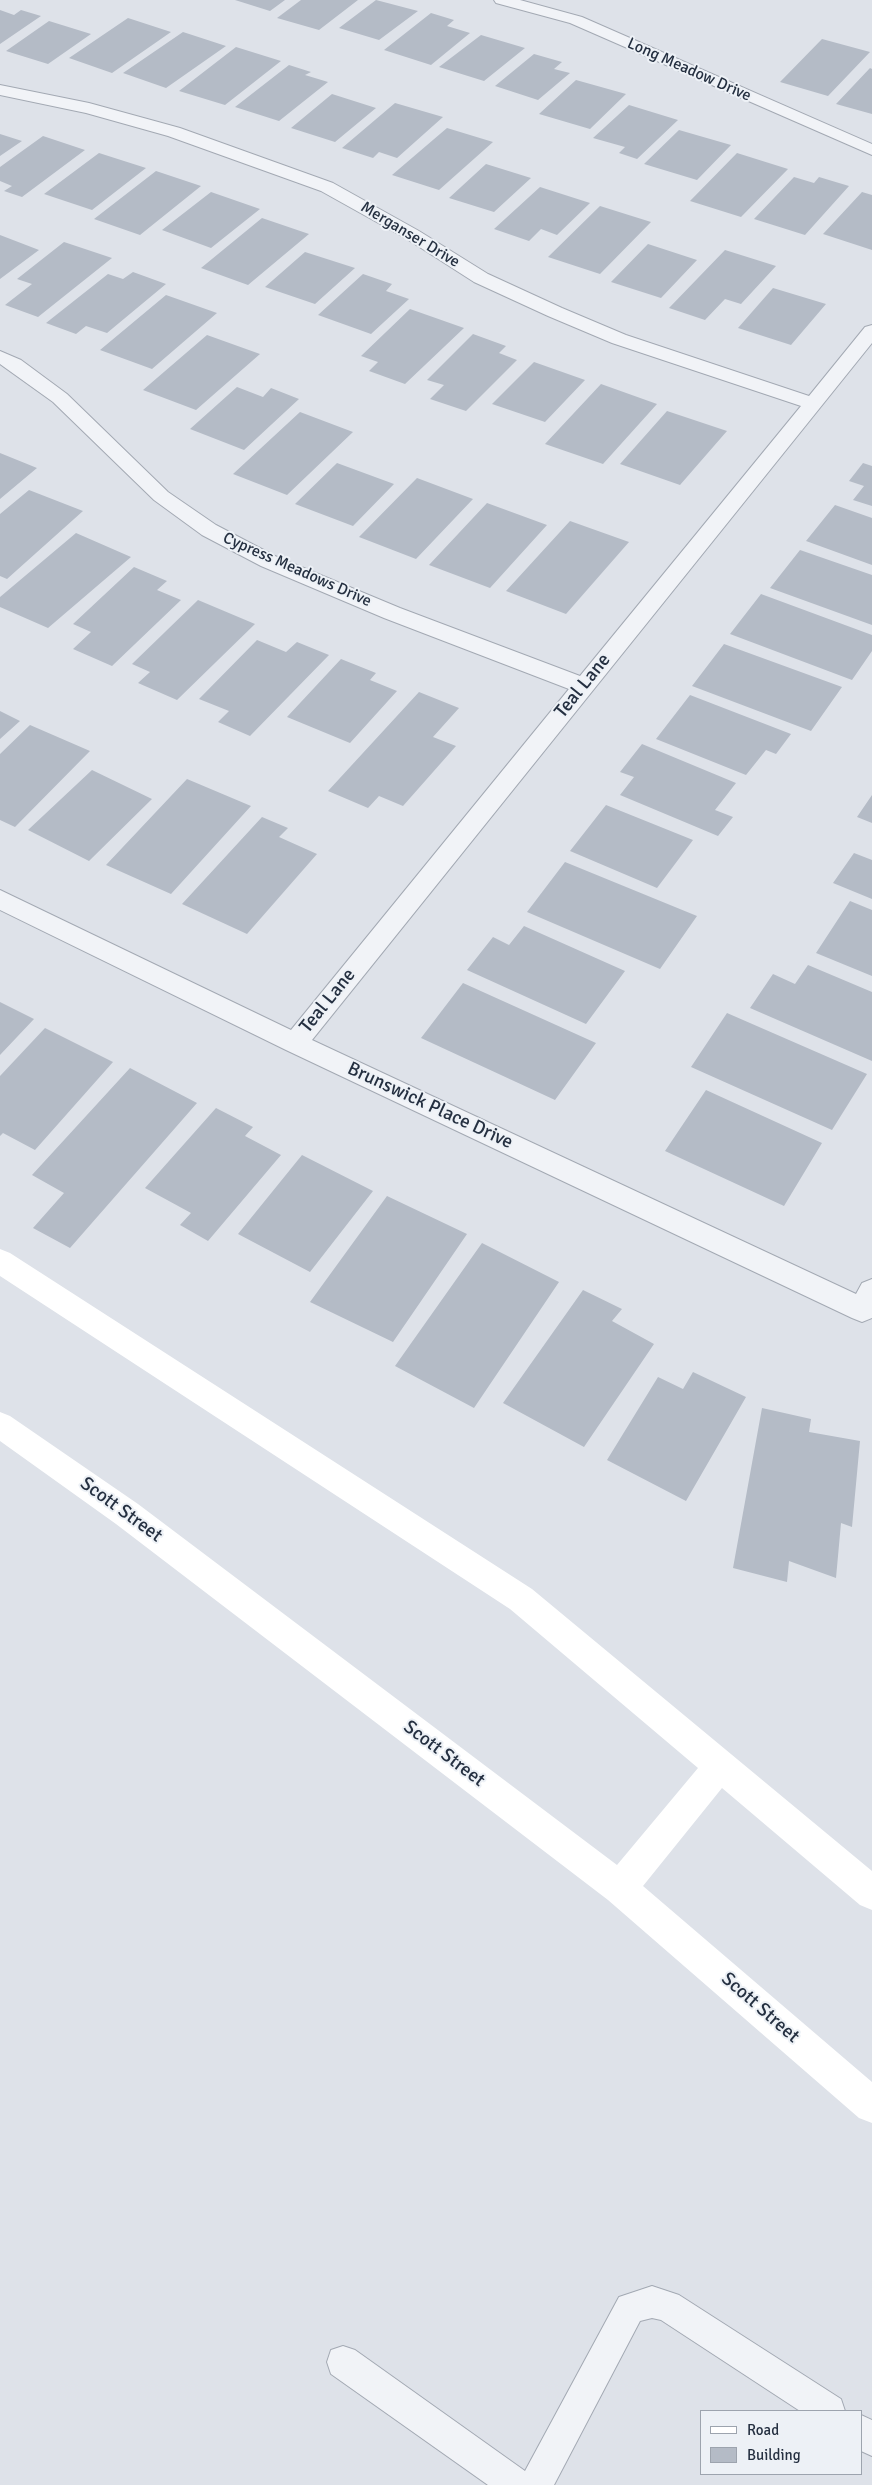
<!DOCTYPE html>
<html>
<head>
<meta charset="utf-8">
<style>
  body { margin:0 }
  #map { position:relative; width:872px; height:2485px; overflow:hidden; background:#dee2e9; font-family:Signika,sans-serif }
  canvas { display:block }
  .legend { position:absolute; left:700px; top:2410px; width:162px; height:65px; box-sizing:border-box; background:#edf1f6; border:1px solid #9da4ae; margin:0; padding:6px 9px; list-style:none; font-size:15px; color:#253041 }
  .legend li { display:flex; align-items:center; gap:10px; height:25px }
  .legend b { width:25px; border:1px solid #9da4ae }
</style>
</head>
<body>
<div id="map">
<canvas width="872" height="2485"></canvas>
<ul class="legend">
<li><b style="height:6px;background:#fff"></b>Road</li>
<li><b style="height:14px;background:#b4bbc6"></b>Building</li>
</ul>
</div>
<script>
const g = document.querySelector('canvas').getContext('2d');
g.lineJoin = 'round';
function fillPath(path, color) { g.fillStyle = color; g.fill(path, 'evenodd'); }
const shape = rows => new Path2D(rows.map(r => 'M' + r).join(''));
function strokePath(path, color, width, dash) { g.strokeStyle = color; g.lineWidth = width; g.lineCap = dash ? 'butt' : 'round'; g.setLineDash(dash || []); g.stroke(path); }
function write(font, color, halo, rows, align = 'center') {
  g.font = font + ' Signika,sans-serif'; g.lineWidth = 4; g.setLineDash([]); g.textBaseline = 'middle'; g.strokeStyle = halo; g.fillStyle = color; for (const [text, x, y, turn = 0] of rows) {
    g.save(); g.translate(x, y); g.rotate((+turn || 0) * Math.PI / 180); g.textAlign = isNaN(turn) ? turn : align; if (halo) g.strokeText(text, 0, 0); g.fillText(text, 0, 0); g.restore();
  }
}
const building = shape([
  [235,0,285,0,270,11],
  [301,0,358,0,319,30,277,18],
  [376,0,418,11,379,40,339,28],
  [0,10,14,15,21,10,41,16,0,44],
  [431,13,454,20,447,26,470,33,431,65,384,50],
  [128,18,171,32,112,73,69,58],
  [49,21,91,34,48,64,6,51],
  [183,32,226,46,166,88,123,73],
  [481,35,525,48,484,81,439,67],
  [822,39,870,52,828,96,780,82],
  [236,47,281,61,225,105,179,91],
  [534,54,562,62,554,69,570,73,538,100,495,86],
  [289,65,311,72,305,75,328,82,279,121,235,107],
  [870,68,872,69,872,114,836,104],
  [576,80,626,94,590,129,539,114],
  [332,94,376,108,335,142,291,128],
  [395,103,443,117,397,158,379,152,373,158,342,148],
  [629,105,678,120,637,159,619,153,625,147,593,138],
  [447,128,493,142,439,190,392,175],
  [679,130,731,145,697,180,644,164],
  [0,134,22,141,0,156],
  [43,136,85,150,22,197,4,191,12,186,0,181,0,167],
  [99,153,146,168,92,210,44,194],
  [737,153,788,169,741,217,690,201],
  [486,164,531,178,494,212,449,198],
  [156,171,201,186,140,235,94,219],
  [794,177,814,183,819,177,849,186,805,235,754,219],
  [540,187,590,203,557,235,541,229,529,241,494,229],
  [211,192,260,209,211,248,162,230],
  [862,192,872,195,872,250,823,234],
  [600,206,651,222,600,274,548,257],
  [262,218,309,234,248,285,201,268],
  [0,235,39,250,0,279],
  [64,242,112,258,38,317,5,305,32,284,17,279],
  [648,244,697,260,661,298,611,282],
  [725,250,776,266,741,304,725,299,705,320,669,308],
  [305,252,355,268,315,304,265,287],
  [133,272,166,284,107,333,86,326,76,334,46,323,108,274,123,279],
  [363,274,392,284,386,291,409,299,371,334,318,315],
  [773,288,826,304,791,345,738,328],
  [166,295,217,313,152,369,100,350],
  [410,309,464,328,405,384,369,371,378,362,361,356],
  [473,334,506,346,499,353,517,360,466,411,430,399,444,385,427,380],
  [207,335,260,354,196,410,143,390],
  [534,362,585,380,545,422,492,404],
  [601,384,657,404,603,464,545,444],
  [237,387,263,397,271,388,299,399,244,450,190,429],
  [667,411,727,431,680,485,620,464],
  [300,412,353,432,287,495,233,474],
  [0,453,37,468,0,499],
  [337,463,394,484,353,526,295,504],
  [863,463,872,466,872,506,853,500,864,486,849,481],
  [417,478,473,499,416,559,359,537],
  [29,490,83,511,7,579,0,576,0,514],
  [487,503,547,525,490,588,429,565],
  [835,505,872,518,872,565,806,541],
  [570,521,629,542,566,614,506,591],
  [76,533,131,557,48,628,0,607,0,597],
  [800,550,872,575,872,625,770,588],
  [134,567,167,581,157,590,181,600,112,666,73,649,91,632,73,624],
  [761,594,872,635,872,651,852,680,730,634],
  [198,600,255,624,177,700,138,683,150,672,132,664],
  [257,640,286,652,297,642,329,655,250,736,218,722,229,711,199,699],
  [724,644,842,687,811,731,692,686],
  [341,659,376,673,370,680,397,691,350,743,287,717],
  [419,692,459,708,433,737,456,746,403,806,379,796,368,808,328,791],
  [690,695,791,734,776,754,766,750,746,775,656,739],
  [0,711,20,721,0,739],
  [30,725,90,751,15,827,0,820,0,754],
  [642,744,736,783,715,810,733,817,718,836,620,795,634,777,620,772],
  [92,770,152,799,89,861,28,830],
  [187,779,251,806,171,894,106,865],
  [872,795,872,823,857,817],
  [606,805,693,840,657,888,570,851],
  [262,817,288,828,279,837,317,854,247,934,182,904],
  [854,853,872,860,872,899,833,883],
  [565,862,697,916,660,969,527,912],
  [850,901,872,910,872,976,816,953],
  [524,926,625,971,586,1024,467,970,493,937,509,945],
  [808,965,872,992,872,1061,750,1008,773,974,795,984],
  [463,983,596,1043,555,1100,421,1038],
  [0,1002,34,1019,0,1055],
  [727,1013,867,1074,832,1130,691,1067],
  [45,1028,113,1062,35,1150,3,1133,0,1136,0,1076],
  [130,1068,197,1103,70,1248,33,1228,64,1193,32,1175],
  [706,1090,822,1143,784,1206,665,1151],
  [216,1108,253,1127,245,1136,281,1155,208,1241,180,1225,191,1213,145,1188],
  [302,1155,373,1191,310,1272,238,1234],
  [387,1196,467,1234,393,1342,310,1302],
  [482,1243,559,1282,474,1408,395,1366],
  [583,1290,622,1309,612,1321,654,1344,584,1447,503,1403],
  [693,1372,746,1397,686,1501,607,1460,658,1377,683,1389],
  [762,1408,811,1419,809,1432,860,1441,852,1527,841,1523,836,1578,789,1561,787,1582,733,1568]
]);
const service = shape([
  [652,2286,679,2295,841,2399,845,2411,800,2411,661,2320,652,2318,640,2321,554,2485,488,2485,331,2374,327,2362,331,2350,343,2346,355,2350,525,2471,619,2297,652,2286],
  [861,2415,872,2420,872,2456,861,2451,861,2415]
]);
const minor = shape([
  [494,0,520,0,582,17,872,144,872,155,570,23,496,3,494,0],
  [0,85,89,103,180,128,333,183,419,231,488,274,562,308,626,335,809,396,865,327,872,325,872,343,312,1040,856,1294,862,1283,872,1279,872,1318,862,1322,852,1318,286,1050,0,910,0,890,291,1030,569,689,384,618,261,566,202,535,154,500,53,402,0,364,0,351,21,360,67,394,168,492,216,525,275,556,400,608,580,676,801,406,612,343,548,316,474,282,407,239,321,191,168,136,86,113,0,95,0,85]
]);
const secondary = shape([
  [0,1249,10,1253,532,1589,872,1871,872,1910,860,1905,722,1788,643,1886,872,2082,872,2123,859,2118,608,1900,116,1524,0,1441,0,1412,10,1416,138,1504,617,1865,698,1768,510,1609,0,1276,0,1249]
]);
const farStreetnames = [
  ["Long Meadow Drive",689,70,24],
  ["Merganser Drive",410,235,31],
  ["Cypress Meadows Drive",297,570,24]
];
const streetNames = [
  ["Teal Lane",583,686,-51],
  ["Teal Lane",328,1001,-51],
  ["Brunswick Place Drive",430,1106,25],
  ["Scott Street",121,1510,36],
  ["Scott Street",444,1754,37],
  ["Scott Street",760,2008,41]
];
fillPath(building, '#b4bbc6');
strokePath(service, '#a3a9b3', 2);
strokePath(minor, '#a3a9b3', 2);
fillPath(service, '#f1f3f7');
fillPath(minor, '#f1f3f7');
fillPath(secondary, '#fff');
write('16px', '#253041', '#edf1f6', farStreetnames);
write('19px', '#253041', '#edf1f6', streetNames);
</script>
</body>
</html>
